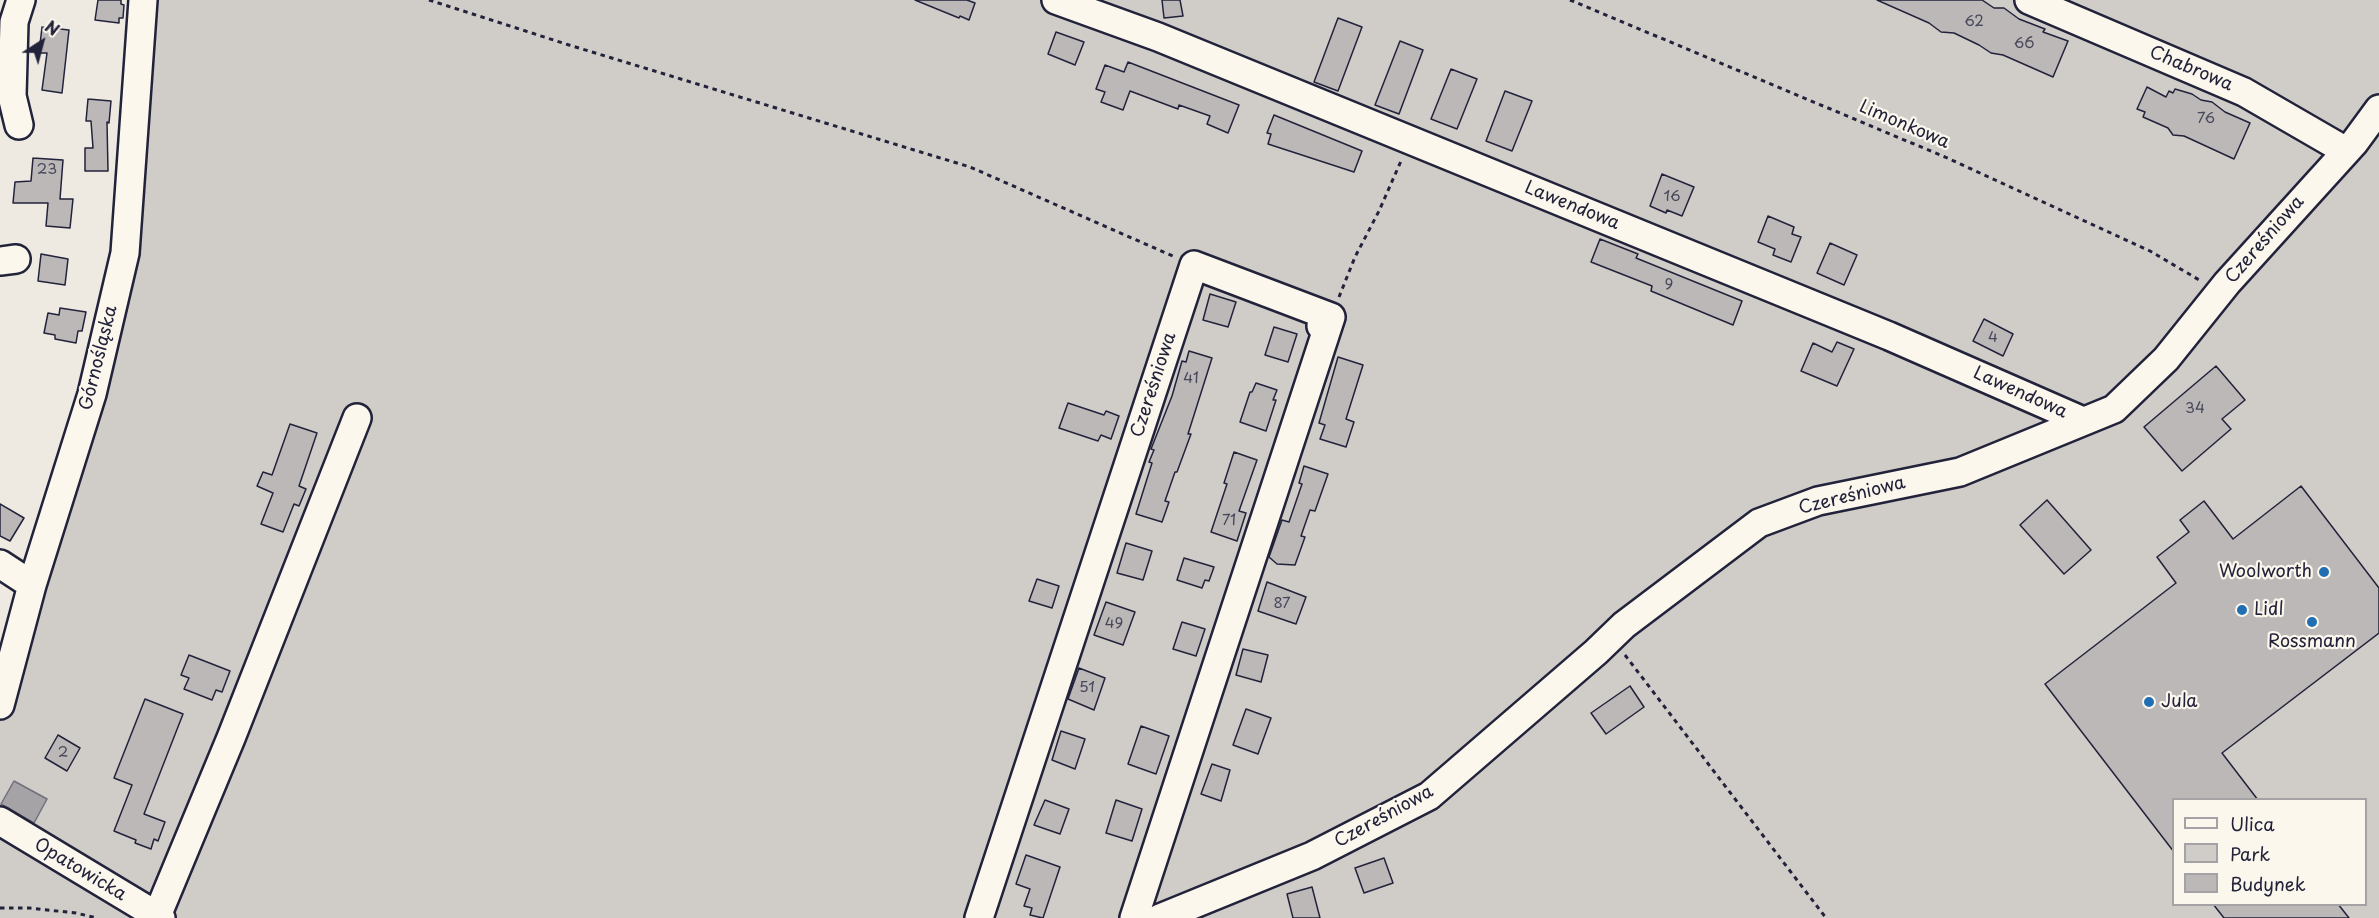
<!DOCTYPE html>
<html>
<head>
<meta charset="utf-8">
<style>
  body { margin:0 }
  #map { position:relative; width:2379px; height:918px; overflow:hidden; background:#eeeae2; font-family:"Playpen Sans",sans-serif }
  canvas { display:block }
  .legend { position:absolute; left:2172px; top:798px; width:195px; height:108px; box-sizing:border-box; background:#fbf7ec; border:2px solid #a4a2a5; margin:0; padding:8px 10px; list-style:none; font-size:18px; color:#22223b }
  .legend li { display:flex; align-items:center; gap:12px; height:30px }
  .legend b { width:30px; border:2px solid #a4a2a5 }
  .north { position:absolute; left:12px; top:12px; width:60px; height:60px; -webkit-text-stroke:4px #fbf7ec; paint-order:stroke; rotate:36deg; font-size:16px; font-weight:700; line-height:24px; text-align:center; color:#22223b }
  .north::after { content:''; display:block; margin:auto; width:21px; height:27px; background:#22223b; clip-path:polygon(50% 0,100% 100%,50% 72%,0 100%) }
</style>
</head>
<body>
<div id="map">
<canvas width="2379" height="918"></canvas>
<ul class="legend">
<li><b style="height:8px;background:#fbf7ec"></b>Ulica</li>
<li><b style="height:16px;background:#d0cdc9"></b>Park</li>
<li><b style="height:16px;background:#bcb8b8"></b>Budynek</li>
</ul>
<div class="north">N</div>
</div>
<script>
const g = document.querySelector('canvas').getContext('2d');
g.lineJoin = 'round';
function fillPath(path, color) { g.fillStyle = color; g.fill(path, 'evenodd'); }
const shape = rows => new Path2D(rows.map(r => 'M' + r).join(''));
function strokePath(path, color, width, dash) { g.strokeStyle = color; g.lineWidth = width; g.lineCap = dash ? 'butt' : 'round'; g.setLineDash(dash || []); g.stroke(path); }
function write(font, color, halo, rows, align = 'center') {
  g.font = font + ' "Playpen Sans",sans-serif'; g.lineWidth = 4.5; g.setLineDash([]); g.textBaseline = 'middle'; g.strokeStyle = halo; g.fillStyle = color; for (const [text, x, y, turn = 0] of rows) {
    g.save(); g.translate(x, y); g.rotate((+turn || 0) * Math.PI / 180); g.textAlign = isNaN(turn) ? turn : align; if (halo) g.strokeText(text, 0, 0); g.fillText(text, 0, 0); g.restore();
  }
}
const green = shape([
  [141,0,2379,0,2379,918,0,918,0,719,33,571,112,290],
  [2174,800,2366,800,2366,904,2174,904]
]);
const water = shape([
  [14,781,47,799,34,823,1,804,14,781]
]);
const building = shape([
  [98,0,121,0,121,4,124,5,123,18,119,18,119,23,95,20,98,0],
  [915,0,967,0,975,3,969,20,960,16,959,18,915,0],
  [1162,0,1180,0,1183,16,1164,18,1162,0],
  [1877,0,1982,0,1994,8,2004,8,2019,19,2045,29,2043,32,2068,41,2053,77,2003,55,1991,53,1979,45,1954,33,1941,32,1929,23,1877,0],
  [1338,18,1362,27,1338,91,1314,82,1338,18],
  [42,27,69,30,62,93,42,90,47,53,39,53,42,27],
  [1056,32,1084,42,1075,65,1048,54,1056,32],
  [1400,41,1423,50,1399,114,1375,105,1400,41],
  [1128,62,1239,105,1228,133,1207,124,1210,116,1179,105,1178,109,1130,91,1123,110,1101,102,1105,92,1096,89,1105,65,1124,72,1128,62],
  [1451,69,1477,79,1457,129,1431,119,1451,69],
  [2147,87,2166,97,2169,91,2173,93,2175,89,2192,94,2201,100,2212,102,2225,112,2250,123,2234,159,2184,136,2173,135,2168,128,2143,117,2145,112,2137,109,2147,87],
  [1505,91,1532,101,1512,151,1486,141,1505,91],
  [88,99,111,101,109,123,107,122,108,171,85,171,85,148,93,148,91,121,86,121,88,99],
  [1274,115,1362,151,1354,172,1268,144,1271,134,1267,133,1274,115],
  [33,158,63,160,60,199,73,199,70,228,46,226,48,203,13,203,15,182,31,181,33,158],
  [1662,174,1694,187,1682,216,1667,210,1666,213,1650,206,1662,174],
  [1768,216,1794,227,1792,234,1801,237,1791,262,1773,255,1775,249,1758,242,1768,216],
  [1600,239,1638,254,1636,258,1742,301,1733,325,1651,291,1652,286,1591,262,1600,239],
  [1830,243,1857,255,1844,285,1817,273,1830,243],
  [41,254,68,259,65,285,38,281,41,254],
  [1210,294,1236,302,1228,327,1203,320,1210,294],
  [60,308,86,312,82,331,78,331,76,343,55,339,55,335,44,333,48,313,59,315,60,308],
  [1984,319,2013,334,2003,356,1973,341,1984,319],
  [1274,327,1297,334,1288,362,1265,355,1274,327],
  [1837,342,1854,349,1837,386,1801,371,1813,343,1832,352,1837,342],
  [1189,351,1212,358,1188,434,1191,434,1177,472,1175,472,1165,501,1169,502,1162,522,1136,514,1152,463,1149,462,1154,450,1151,449,1172,396,1182,361,1186,362,1189,351],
  [1338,357,1363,365,1346,419,1354,422,1346,447,1320,439,1325,425,1319,423,1338,357],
  [2216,366,2245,400,2222,419,2231,429,2182,471,2144,427,2216,366],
  [1256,383,1277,390,1273,400,1276,400,1266,431,1240,422,1250,392,1252,392,1256,383],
  [1068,403,1104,415,1106,411,1119,416,1111,439,1101,435,1098,441,1059,428,1068,403],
  [290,424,317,433,299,486,306,489,299,506,294,504,283,532,261,524,273,493,257,486,263,472,272,475,290,424],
  [1234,452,1257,460,1239,511,1246,513,1237,541,1211,532,1227,484,1224,483,1234,452],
  [1304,466,1328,474,1315,511,1310,510,1301,536,1305,537,1295,565,1277,564,1269,557,1282,520,1289,522,1302,484,1299,483,1304,466],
  [2301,486,2379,588,2379,633,2222,753,2258,800,2174,800,2174,852,2045,684,2176,583,2157,557,2189,532,2180,520,2204,501,2233,539,2301,486],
  [2047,500,2091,550,2064,574,2020,525,2047,500],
  [0,504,24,518,10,541,0,536,0,504],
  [1126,543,1152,551,1143,580,1117,573,1126,543],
  [1184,558,1214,567,1209,581,1205,580,1202,588,1177,580,1184,558],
  [1037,579,1059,586,1052,608,1029,601,1037,579],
  [1267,582,1306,597,1296,624,1258,611,1267,582],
  [1106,602,1135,612,1123,645,1094,635,1106,602],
  [1182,622,1205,629,1196,656,1173,649,1182,622],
  [1243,649,1268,655,1261,682,1236,675,1243,649],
  [189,655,230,671,222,692,216,690,212,700,184,689,189,678,181,675,189,655],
  [1079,668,1105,678,1094,710,1068,699,1079,668],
  [1630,686,1644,707,1606,734,1591,713,1630,686],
  [145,699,183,714,144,814,165,822,158,841,154,839,151,849,135,843,136,840,114,831,132,785,114,778,145,699],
  [1246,709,1271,718,1258,754,1233,745,1246,709],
  [1141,726,1169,736,1156,774,1128,764,1141,726],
  [1061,731,1085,739,1075,769,1052,760,1061,731],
  [58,735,80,748,67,771,45,758,58,735],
  [1212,764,1230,770,1221,801,1201,794,1212,764],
  [1045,800,1069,809,1060,834,1034,825,1045,800],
  [1116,800,1142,809,1132,841,1106,833,1116,800],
  [1026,855,1060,867,1043,918,1030,915,1032,908,1024,906,1030,889,1016,884,1026,855],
  [1384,858,1393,883,1364,893,1355,868,1384,858],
  [1312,887,1320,918,1293,918,1287,894,1312,887],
  [2213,904,2338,904,2349,918,2224,918,2213,904]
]);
const path = shape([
  [429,0,569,45,970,167,1175,257],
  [1570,0,1945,157,2150,251,2201,281],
  [1339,297,1355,257,1379,211,1401,161],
  [1625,655,1826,918],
  [0,908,29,908,76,913,97,918]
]);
const minor = shape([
  [1056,0,1158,37,1889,336,2083,421],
  [2029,0,2244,92,2346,151],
  [19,125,12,96,14,22,21,0],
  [0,261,16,259],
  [0,564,32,585],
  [0,705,32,585,92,394,125,253,143,0],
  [0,821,161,918],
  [157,916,231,738,357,418],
  [979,918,1194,265,1331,317,1321,326],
  [1134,918,1331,317],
  [1160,918,1312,856,1429,796,1596,652,1624,625,1759,523,1818,501,1960,472,2114,409,2166,359,2227,283,2354,143,2379,109]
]);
const markers = [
  [2324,572,6,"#1f6fb2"],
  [2242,610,6,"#1f6fb2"],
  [2312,622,6,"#1f6fb2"],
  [2149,702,6,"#1f6fb2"]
];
const numberNames = [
  ["62",1974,22],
  ["66",2024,44],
  ["76",2206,119],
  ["23",47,170],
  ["16",1672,197],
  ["9",1669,285],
  ["4",1993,338],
  ["41",1191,379],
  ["34",2195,409],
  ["71",1229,521],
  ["87",1282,604],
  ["49",1114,624],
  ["51",1087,688],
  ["2",63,753]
];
const streetNames = [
  ["Chabrowa",2191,69,23],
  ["Limonkowa",1904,125,23],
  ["Lawendowa",1572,206,22],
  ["Czereśniowa",2265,240,-49],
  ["Górnośląska",99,358,-76],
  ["Czereśniowa",1154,385,-72],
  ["Lawendowa",2020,393,24],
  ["Czereśniowa",1852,496,-14],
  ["Czereśniowa",1384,817,-29],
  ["Opatowicka",80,870,31]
];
const poiNames = [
  ["Woolworth",2312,572,"right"],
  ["Lidl",2254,610],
  ["Rossmann",2312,642,"center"],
  ["Jula",2161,702]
];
fillPath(green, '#d0cdc9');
fillPath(water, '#a6a3a7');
strokePath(water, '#716f7c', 1.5);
fillPath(building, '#bcb8b8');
strokePath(building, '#22223b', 1.5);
strokePath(minor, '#22223b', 32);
strokePath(path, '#22223b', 3, [4.5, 4.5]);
strokePath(minor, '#fbf7ec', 27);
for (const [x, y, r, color] of markers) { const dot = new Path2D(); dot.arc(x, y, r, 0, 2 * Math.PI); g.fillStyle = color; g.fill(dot); strokePath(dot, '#fbf7ec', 2); }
write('15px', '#48485a', null, numberNames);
write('18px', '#22223b', '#fbf7ec', streetNames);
write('18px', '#22223b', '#fbf7ec', poiNames, 'left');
</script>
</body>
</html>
